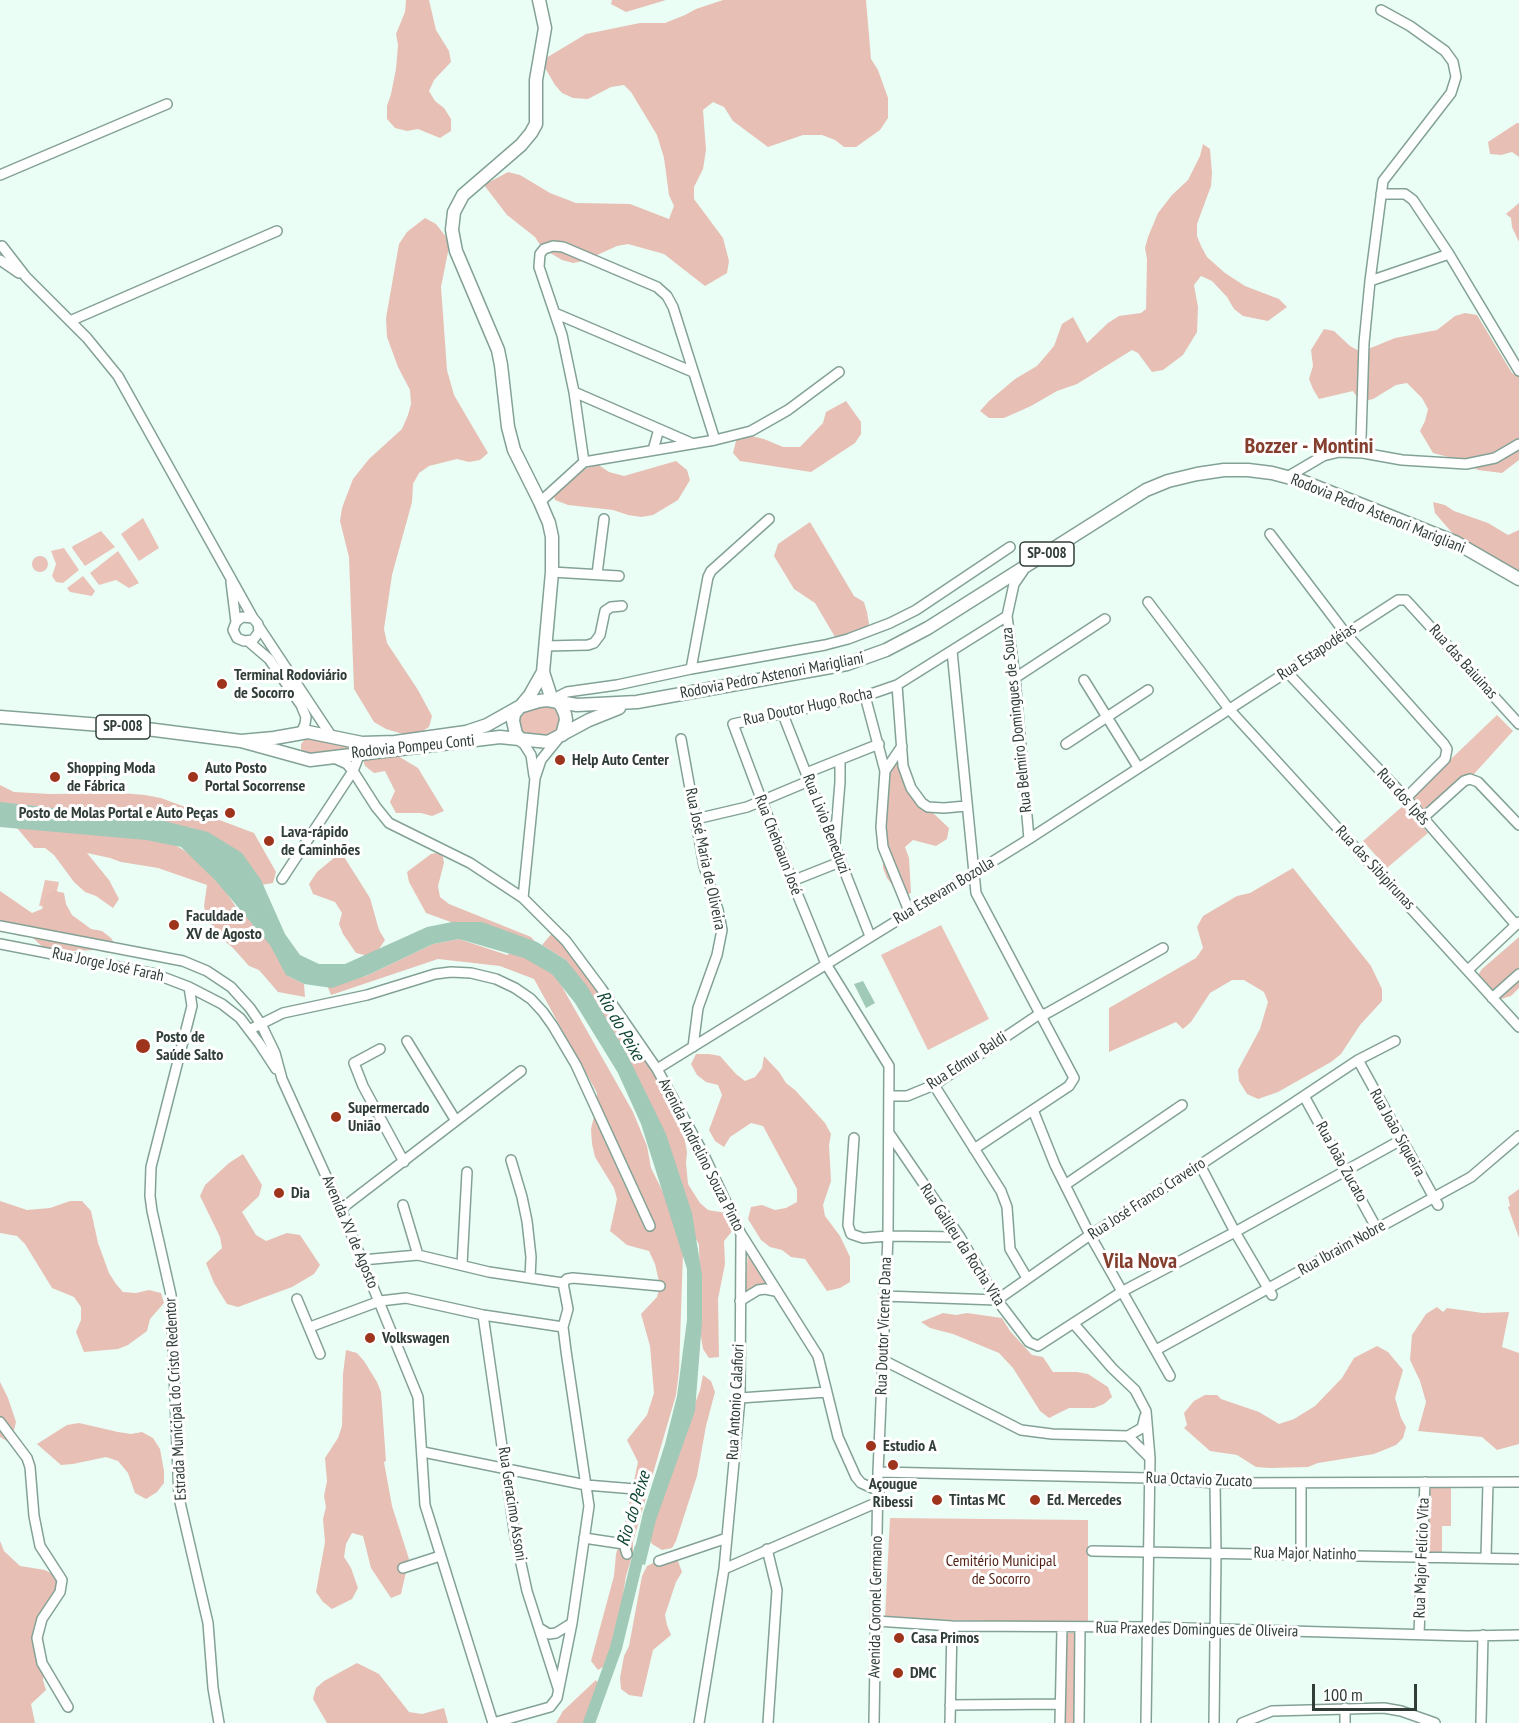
<!DOCTYPE html>
<html>
<head>
<meta charset="utf-8">
<style>
  body { margin:0 }
  #map { position:relative; width:1519px; height:1723px; overflow:hidden; background:#eafef5; font-family:"PT Sans Narrow",sans-serif }
  canvas { display:block }
  .scale { position:absolute; left:1312px; top:1684px; width:105px; height:27px; box-sizing:border-box; border:3px solid #313e38; border-top:0; padding-left:8px; font-size:18px; line-height:21px; white-space:nowrap; color:#313e38; -webkit-text-stroke:4px #fff; paint-order:stroke }
</style>
</head>
<body>
<div id="map">
<canvas width="1519" height="1723"></canvas>
<div class="scale">100 m</div>
</div>
<script>
const g = document.querySelector('canvas').getContext('2d');
g.lineJoin = 'round';
function fillPath(path, color) { g.fillStyle = color; g.fill(path, 'evenodd'); }
const shape = rows => new Path2D(rows.map(r => 'M' + r).join(''));
function strokePath(path, color, width, dash) { g.strokeStyle = color; g.lineWidth = width; g.lineCap = dash ? 'butt' : 'round'; g.setLineDash(dash || []); g.stroke(path); }
function write(font, color, halo, rows, align = 'center') {
  g.font = font + ' "PT Sans Narrow",sans-serif'; g.lineWidth = 6; g.setLineDash([]); g.textBaseline = 'middle'; g.strokeStyle = halo; g.fillStyle = color; for (const [text, x, y, turn = 0] of rows) {
    g.save(); g.translate(x, y); g.rotate((+turn || 0) * Math.PI / 180); g.textAlign = isNaN(turn) ? turn : align; if (halo) g.strokeText(text, 0, 0); g.fillText(text, 0, 0); g.restore();
  }
}
const green = shape([
  [143,518,159,548,139,561,121,534],
  [101,531,115,547,85,566,72,548,73,546],
  [64,548,79,570,63,583,56,582,52,576,56,564,51,551],
  [118,551,139,583,129,588,116,580,99,585,90,573],
  '32 564a8 8 0 1 1 16 0a8 8 0 1 1-16 0Z',
  [83,576,95,591,92,596,70,592,67,588],
  [544,706,556,707,558,710,561,727,549,739,522,735,518,717,519,714,527,709],
  [1497,715,1513,731,1474,774,1461,778,1423,813,1410,798],
  [307,737,363,748,312,756,304,753,301,749,301,744],
  [1404,805,1428,833,1387,868,1363,841],
  [45,880,59,882,53,907,39,906],
  [941,925,989,1019,928,1050,881,955],
  [748,1252,767,1283,745,1292],
  [1427,1488,1451,1488,1451,1526,1442,1526,1442,1553,1425,1552],
  [890,1518,1088,1520,1088,1624,885,1618],
  [1065,1633,1078,1633,1076,1723,1064,1723]
]);
const forest = shape([
  [406,0,429,0,436,30,449,51,451,62,434,80,429,91,435,101,444,108,451,119,451,131,440,138,418,129,407,131,395,128,387,119,387,106,391,94,396,69,398,45,396,34,405,12],
  [612,0,666,0,626,12,611,4],
  [723,0,866,0,871,59,878,70,888,98,888,118,880,130,856,147,844,147,835,140,822,135,803,135,768,147,733,121,724,107,713,102,703,110,706,150,703,169,694,187,694,199,723,238,729,261,727,273,705,286,664,254,628,244,617,246,584,261,573,263,562,260,542,248,535,237,507,215,484,185,508,172,520,175,550,193,576,203,630,204,669,219,674,206,669,195,664,158,657,135,631,92,624,85,611,87,588,99,573,98,562,93,555,85,541,61,586,34,640,23,665,23,685,15,696,9],
  [1517,123,1519,123,1519,157,1512,152,1501,155,1490,154,1488,142],
  [1203,144,1210,149,1212,173,1211,186,1197,224,1197,236,1201,246,1207,257,1225,273,1245,286,1279,299,1287,307,1268,321,1243,316,1234,309,1227,297,1212,281,1201,276,1194,285,1198,307,1197,332,1183,355,1163,370,1152,372,1138,353,1132,350,1077,384,1057,391,1031,406,1004,418,989,418,980,411,989,401,1015,379,1037,366,1054,346,1062,324,1073,317,1087,343,1108,323,1119,316,1141,313,1146,309,1147,259,1145,248,1148,237,1158,213,1172,195,1188,180,1200,156],
  [1519,203,1519,242,1512,227,1511,218,1506,214],
  [425,218,436,224,450,242,441,287,447,370,454,395,488,453,480,460,469,462,457,459,429,466,419,473,413,484,412,502,392,575,384,629,387,643,418,690,432,716,429,727,413,737,386,729,374,722,354,689,349,557,340,521,342,508,353,479,369,459,402,429,408,415,411,404,410,390,398,367,387,337,386,318,399,244,407,232],
  [1465,313,1477,315,1512,373,1519,377,1519,460,1502,473,1478,470,1456,459,1433,453,1420,431,1425,421,1428,409,1422,398,1407,383,1396,385,1373,399,1360,402,1353,391,1319,399,1313,389,1309,379,1313,366,1311,350,1324,329,1334,331,1350,346,1361,352,1395,338,1437,330,1455,316],
  [846,401,861,422,861,434,855,443,811,472,740,461,733,453,738,433,764,439,783,447,800,447,823,423,826,412],
  [676,461,687,470,690,480,678,500,653,515,641,517,628,515,613,510,568,505,555,500,552,490,569,475,597,464,609,472,624,476],
  [1433,502,1445,505,1454,511,1488,523,1508,535,1519,530,1519,577,1460,542,1435,513],
  [810,522,854,596,864,602,867,612,869,624,862,633,844,644,835,637,815,603,794,589,774,556,778,544],
  [385,751,398,756,418,768,444,811,432,816,421,813,396,813,390,802,395,791,385,771,374,773,365,766,362,757],
  [890,761,908,767,915,800,922,810,933,813,949,828,947,839,936,846,913,840,905,847,909,858,911,893,901,897,887,878,883,868,882,790],
  [0,785,14,792,50,794,121,793,145,795,161,798,254,833,276,872,273,883,261,885,227,853,193,828,168,824,170,842,190,854,217,879,236,907,262,929,288,976,304,984,305,997,278,992,259,970,249,966,233,948,216,934,206,914,204,906,207,885,158,868,121,862,110,858,87,853,109,880,119,899,113,908,96,896,85,892,74,882,54,855,45,848,34,848,11,821,0,820],
  [341,852,370,898,379,930,385,940,379,949,368,956,356,953,343,934,339,924,342,913,335,902,313,894,309,884,317,872],
  [442,852,444,863,438,886,440,897,449,904,531,937,538,945,492,937,426,913,409,882,407,872,431,854],
  [1293,868,1371,966,1382,989,1382,1001,1360,1025,1341,1054,1331,1062,1278,1092,1258,1099,1247,1094,1239,1081,1238,1070,1260,1029,1268,1002,1264,992,1244,980,1232,980,1210,993,1191,1022,1183,1029,1176,1022,1109,1052,1109,1008,1196,958,1203,948,1197,927,1203,916,1237,896,1250,893],
  [52,890,64,893,66,904,72,915,91,929,102,931,111,938,118,949,108,953,96,950,48,952,32,937,19,936,0,928,0,891,32,913,42,909,45,898],
  [553,932,564,941,629,1037,636,1044,647,1047,654,1056,654,1067,657,1078,674,1109,683,1130,687,1152,686,1163,688,1184,700,1203,708,1210,732,1214,739,1223,724,1241,725,1264,718,1299,719,1357,709,1358,703,1349,701,1337,699,1245,566,960,542,945],
  [1519,937,1519,988,1511,996,1501,999,1479,988,1476,978,1482,969],
  [459,939,507,955,513,951,552,969,633,1112,647,1146,651,1168,666,1198,683,1253,679,1371,676,1395,633,1542,633,1553,626,1576,617,1632,618,1643,609,1663,598,1670,591,1661,614,1576,616,1554,623,1533,638,1462,627,1440,647,1415,654,1393,650,1346,641,1314,657,1297,660,1286,655,1264,649,1251,627,1245,610,1231,617,1199,614,1188,595,1157,592,1144,591,1129,597,1104,597,1093,534,979,500,966,438,959,331,995,327,985,366,976,433,944],
  [696,1054,709,1054,720,1056,736,1074,745,1081,755,1077,762,1068,764,1056,779,1072,786,1083,795,1090,825,1123,831,1134,829,1145,831,1181,823,1205,825,1216,840,1236,850,1257,850,1282,840,1288,827,1291,805,1259,791,1257,782,1250,770,1247,761,1240,748,1219,751,1207,762,1205,775,1210,786,1208,797,1202,797,1189,763,1126,751,1123,730,1137,724,1147,715,1141,709,1130,722,1095,718,1085,706,1082,697,1075,691,1064],
  [243,1154,262,1185,259,1196,242,1212,256,1235,266,1241,287,1233,300,1235,320,1265,314,1274,292,1287,238,1307,227,1304,214,1283,206,1263,222,1248,220,1237,200,1196,205,1185,229,1163],
  [1519,1189,1519,1238,1508,1207,1510,1206,1508,1197],
  [0,1201,27,1210,50,1208,70,1201,82,1201,91,1211,98,1243,109,1273,116,1284,123,1292,136,1293,149,1290,161,1293,164,1303,150,1319,147,1331,128,1345,118,1349,84,1352,76,1332,81,1320,81,1307,74,1297,52,1288,25,1244,17,1236,0,1233],
  [1437,1307,1443,1312,1447,1308,1483,1313,1509,1312,1502,1347,1519,1353,1519,1444,1497,1450,1482,1437,1418,1431,1426,1402,1420,1381,1410,1360,1412,1335,1426,1314],
  [943,1313,956,1315,967,1313,1002,1318,1010,1331,1032,1355,1043,1357,1053,1372,1077,1372,1088,1374,1108,1387,1112,1397,1104,1404,1094,1408,1069,1408,1049,1418,1040,1411,1013,1368,999,1353,953,1334,930,1328,921,1322],
  [1377,1346,1388,1352,1403,1370,1395,1398,1401,1418,1406,1427,1403,1438,1396,1445,1374,1454,1318,1463,1308,1467,1270,1468,1256,1467,1237,1455,1210,1451,1184,1428,1187,1425,1184,1413,1194,1401,1205,1395,1217,1395,1221,1399,1259,1412,1279,1424,1294,1419,1315,1406,1342,1378,1354,1358],
  [346,1350,357,1353,364,1361,377,1382,381,1392,386,1461,384,1462,392,1506,409,1559,401,1594,391,1598,371,1568,363,1536,352,1533,346,1544,344,1557,351,1568,358,1588,352,1599,332,1609,323,1602,316,1592,325,1542,323,1519,326,1507,324,1496,327,1481,325,1458,338,1438,342,1426,343,1374],
  [703,1375,711,1381,715,1392,706,1426,697,1476,676,1541,672,1548,662,1550,652,1544,647,1534,700,1390],
  [0,1382,8,1398,16,1422,13,1434,7,1441,0,1437],
  [79,1423,118,1432,131,1434,142,1432,153,1438,160,1449,164,1471,164,1483,157,1492,146,1499,135,1493,128,1473,118,1461,106,1457,73,1464,61,1465,37,1444,67,1425],
  [0,1541,4,1551,20,1566,45,1570,56,1576,62,1587,40,1630,43,1640,45,1667,43,1680,46,1690,31,1704,35,1723,0,1723],
  [667,1559,678,1561,682,1572,676,1582,665,1615,667,1625,671,1635,653,1650,642,1697,629,1695,621,1689,620,1678,624,1656,629,1646,642,1576,647,1566,657,1561],
  [357,1663,379,1674,409,1712,422,1714,444,1708,448,1723,327,1723,313,1699,316,1688,324,1681],
  [596,1680,602,1690,590,1723,556,1723,563,1711]
]);
const water = shape([
  [0,802,160,820,208,832,242,853,261,880,285,934,300,955,319,964,345,964,427,927,452,922,482,922,537,942,566,960,587,986,627,1054,666,1134,692,1213,702,1275,702,1322,695,1411,656,1520,645,1565,632,1561,643,1513,665,1444,677,1396,687,1320,687,1269,641,1124,618,1073,575,1003,552,974,524,958,459,939,433,944,368,975,332,988,304,984,286,975,270,945,215,880,181,847,146,840,0,827],
  [863,981,875,1003,866,1008,854,984]
]);
const river = shape([
  [589,1723,616,1648,640,1549]
]);
const minor = shape([
  [0,175,167,104],
  [1381,194,1405,194,1413,200,1449,254,1519,371],
  [2,246,26,277,87,338,118,376,253,618,258,624,259,632,253,640,244,641,237,638,233,630,236,622,242,617,253,618],
  [0,260,19,273],
  [1370,281,1449,254],
  [557,314,693,372],
  [70,321,277,231],
  [574,392,691,443],
  [653,450,659,429],
  [1339,452,1357,443,1361,438,1364,343,1370,281,1383,181,1451,93,1456,77,1453,62,1445,51,1410,26,1381,10],
  [584,462,715,440,751,431,788,410,839,372],
  [1289,476,1323,456,1339,452,1363,453,1402,460,1466,464,1495,458,1519,444],
  [540,502,584,462,574,392,562,335,539,267,540,254,544,249,553,246,563,247,657,287,667,296,673,307,715,440],
  [1270,534,1346,634,1444,744,1447,749,1445,759,1406,798],
  [1023,571,1014,584,1007,616,1015,678,1029,839],
  [552,572,619,576],
  [597,574,604,519],
  [231,582,236,622],
  [1148,602,1229,709,1519,1027],
  [259,627,332,737],
  [248,641,269,659,301,705,306,717,305,724,301,733],
  [546,646,588,645,594,643,600,635,605,611,611,607,622,606],
  [952,651,976,893,1074,1078,1069,1086,974,1149],
  [691,669,708,577,711,571,769,519],
  [1287,672,1406,798,1516,925],
  [1015,678,1105,619],
  [1084,680,1138,767],
  [897,685,903,766,911,788,922,803,928,807,944,808,966,806],
  [865,696,885,771,881,827,883,847,909,911],
  [555,701,559,696,567,692,617,685,691,669,825,645,848,639,890,623,916,610,1010,547],
  [782,712,870,936],
  [681,739,704,866,718,910,722,930,717,955,698,1008,693,1047],
  [522,741,531,755,534,776],
  [1066,744,1148,690],
  [334,758,347,764,353,771,376,807,389,823,470,863,523,898,566,941,601,988,657,1069,703,1153,741,1234,818,1356,838,1437,856,1477,861,1483,879,1491],
  [885,771,902,746],
  [806,773,879,744],
  [1423,818,1464,781,1470,779,1478,782,1519,825],
  [696,819,747,807,809,781],
  [835,843,840,782,840,760],
  [282,879,353,771,360,753],
  [792,881,840,862],
  [523,898,535,778,541,760,558,739],
  [0,926,183,961,207,971,231,987,250,1008,261,1024,275,1053,282,1079,341,1209,418,1397,425,1505,493,1723,550,1707,557,1698,572,1623,589,1506,566,1351,563,1327,568,1309,563,1283],
  [0,944,155,974,189,987,222,1004,240,1018,259,1043,276,1069],
  [1469,969,1519,922],
  [189,987,192,1006,151,1167,150,1196,152,1211,171,1295,179,1498,208,1623,213,1688,219,1723],
  [1492,998,1519,974],
  [1042,1016,1163,948],
  [249,1030,283,1013,367,995,435,974,451,972,471,973,496,979,515,988,531,999,543,1012,553,1026,576,1065,650,1226],
  [407,1041,456,1121],
  [380,1049,354,1063,363,1086,404,1162],
  [1358,1060,1438,1205],
  [657,1069,1029,839,1398,600,1406,600,1519,724],
  [934,1085,1001,1191,1007,1207,1010,1249,1027,1278],
  [889,1096,907,1096,934,1085,1041,1013],
  [1304,1096,1377,1229],
  [1033,1110,1055,1165,1090,1235,1170,1376],
  [889,1133,960,1237,997,1300,1029,1342,1038,1346,1123,1291,1235,1232,1401,1140],
  [854,1138,848,1225,851,1234,863,1238,888,1236,960,1237],
  [511,1160,522,1197,527,1221,531,1257,530,1278],
  [1200,1165,1235,1232,1272,1295],
  [1065,1185,1182,1105],
  [403,1205,418,1255],
  [341,1209,521,1071],
  [362,1260,418,1255,489,1272,563,1283,567,1279,573,1278,660,1286],
  [462,1265,467,1172],
  [884,1296,997,1300,1090,1235,1200,1165,1358,1060,1395,1041],
  [297,1299,320,1354],
  [740,1301,758,1290,765,1289,775,1291],
  [483,1315,515,1536,527,1591,558,1688],
  [1074,1324,1112,1368,1135,1390,1146,1411,1150,1458,1146,1723],
  [310,1327,380,1301,406,1298,483,1315,563,1327],
  [1156,1350,1471,1177,1519,1136],
  [883,1360,1021,1430,1052,1434,1128,1436,1150,1458],
  [740,1398,827,1392],
  [0,1422,27,1458,30,1467,34,1516,40,1546,62,1580,60,1592,42,1619,37,1638,42,1663,68,1707],
  [1128,1436,1142,1428,1145,1416],
  [423,1452,586,1485,635,1489],
  [878,1472,1149,1478,1215,1483,1519,1482],
  [584,1538,624,1544,627,1554],
  [767,1549,777,1590,768,1723],
  [1092,1551,1519,1559],
  [1301,1554,1301,1483],
  [1486,1557,1488,1483],
  [659,1561,727,1538],
  [403,1568,440,1556],
  [724,1569,878,1502],
  [876,1621,952,1626,1148,1627,1467,1636,1519,1635],
  [539,1628,549,1634,556,1633,572,1623],
  [1419,1634,1425,1482],
  [950,1705,1060,1704],
  [699,1723,724,1569,740,1398,741,1237],
  [874,1723,878,1472,888,1236,889,1066,826,964,792,881,733,724,865,696,897,685,1007,616],
  [950,1723,952,1626],
  [1060,1723,1062,1628],
  [1079,1723,1080,1628],
  [1214,1723,1216,1553,1215,1483],
  [1242,1723,1272,1711,1384,1708,1401,1711,1435,1723],
  [1345,1723,1345,1708],
  [1481,1723,1483,1635]
]);
const major = shape([
  [543,672,551,697,561,705,565,714,566,720,562,735],
  [0,717,139,728,241,741,310,760,500,737,548,742,589,720,619,708],
  [241,741,274,738,308,732,362,743,395,742,466,732,487,725,519,707,539,701,547,700,577,705,637,702,847,664,886,650,928,628,1146,490,1168,481,1197,474,1224,470,1248,470,1272,473,1302,481,1455,542,1519,579],
  [522,741,516,734,513,721,514,714,530,695,543,672,552,572,552,537,549,523,540,502,514,450,508,427,501,365,498,350,456,251,452,230,454,212,463,195,521,145,531,133,536,124,536,80,545,28,539,0]
]);
const markers = [
  [222,684,6,"#9d341b"],
  [560,760,6,"#9d341b"],
  [55,777,6,"#9d341b"],
  [193,777,6,"#9d341b"],
  [230,813,6,"#9d341b"],
  [269,841,6,"#9d341b"],
  [174,925,6,"#9d341b"],
  [143,1046,8,"#9d341b"],
  [336,1117,6,"#9d341b"],
  [279,1193,6,"#9d341b"],
  [370,1338,6,"#9d341b"],
  [871,1446,6,"#9d341b"],
  [893,1465,6,"#9d341b"],
  [937,1500,6,"#9d341b"],
  [1035,1500,6,"#9d341b"],
  [899,1638,6,"#9d341b"],
  [898,1673,6,"#9d341b"]
];
const shields = [
  [1047,554,54],
  [123,727,54]
];
const shieldNames = [
  ["SP-008",1047,554],
  ["SP-008",123,727]
];
const streetNames = [
  ["Rodovia Pedro Astenori Marigliani",1378,514,22],
  ["Rua Estapodéias",1317,652,-33],
  ["Rua das Baiuinas",1463,662,48],
  ["Rodovia Pedro Astenori Marigliani",772,676,-11],
  ["Rua Doutor Hugo Rocha",808,707,-12],
  ["Rua Belmiro Domingues de Souza",1017,720,-96],
  ["Rodovia Pompeu Conti",413,747,-6],
  ["Rua dos Ipês",1403,797,48],
  ["Rua Livio Beneduzi",826,824,69],
  ["Rua Chehoaun José",778,845,69],
  ["Rua José Maria de Oliveira",705,859,78],
  ["Rua das Sibipirunas",1375,868,47],
  ["Rua Estevam Bozolla",944,891,-31],
  ["Rua Jorge José Farah",108,965,12],
  ["Rua Edmur Baldi",967,1061,-33],
  ["Rua João Siqueira",1397,1133,61],
  ["Avenida Andrelino Souza Pinto",701,1155,63],
  ["Rua João Zucato",1341,1162,61],
  ["Rua José Franco Craveiro",1147,1199,-33],
  ["Avenida XV de Agosto",350,1232,67],
  ["Rua Galileu da Rocha Vita",962,1245,57],
  ["Rua Ibraim Nobre",1342,1248,-29],
  ["Rua Doutor Vicente Dana",884,1326,-88],
  ["Estrada Municipal do Cristo Redentor",176,1399,-93],
  ["Rua Antonio Calafiori",736,1402,-87],
  ["Rua Octavio Zucato",1199,1480,2],
  ["Rua Geracimo Assoni",512,1504,81],
  ["Rua Major Natinho",1305,1554,1],
  ["Rua Major Felício Vita",1422,1558,-88],
  ["Avenida Coronel Germano",876,1607,-89],
  ["Rua Praxedes Domingues de Oliveira",1197,1630,1]
];
const poiNames = [
  ["Terminal Rodoviário",234,675],
  ["de Socorro",234,693],
  ["Help Auto Center",572,760],
  ["Shopping Moda",67,768],
  ["de Fábrica",67,786],
  ["Auto Posto",205,768],
  ["Portal Socorrense",205,786],
  ["Posto de Molas Portal e Auto Peças",218,813,"right"],
  ["Lava-rápido",281,832],
  ["de Caminhões",281,850],
  ["Faculdade",186,916],
  ["XV de Agosto",186,934],
  ["Posto de",156,1037],
  ["Saúde Salto",156,1055],
  ["Supermercado",348,1108],
  ["União",348,1126],
  ["Dia",291,1193],
  ["Volkswagen",382,1338],
  ["Estudio A",883,1446],
  ["Açougue",893,1484,"center"],
  ["Ribessi",893,1502,"center"],
  ["Tintas MC",949,1500],
  ["Ed. Mercedes",1047,1500],
  ["Casa Primos",911,1638],
  ["DMC",910,1673]
];
const parkNames = [
  ["Cemitério Municipal",1001,1561],
  ["de Socorro",1001,1579]
];
const waterNames = [
  ["Rio do Peixe",620,1026,60],
  ["Rio do Peixe",634,1509,-73]
];
const districtNames = [
  ["Bozzer - Montini",1309,447],
  ["Vila Nova",1140,1262]
];
fillPath(green, '#eac2b8');
fillPath(forest, '#e7bfb4');
fillPath(water, '#a1c9b8');
strokePath(river, '#a1c9b8', 12);
strokePath(minor, '#83a295', 12);
strokePath(major, '#83a295', 15);
strokePath(minor, '#fff', 9);
strokePath(major, '#fff', 12);
for (const [x, y, r, color] of markers) { const dot = new Path2D(); dot.arc(x, y, r, 0, 2 * Math.PI); g.fillStyle = color; g.fill(dot); strokePath(dot, '#fff', 2); }
for (const [x, y, w] of shields) { const box = new Path2D(); box.roundRect(x - w / 2, y - 12, w, 24, 4.5); g.fillStyle = '#fff'; g.fill(box); strokePath(box, '#313e38', 1.5); }
write('bold 15px', '#313e38', null, shieldNames);
write('16px', '#313e38', '#fff', streetNames);
write('bold 16px', '#313e38', '#fff', poiNames, 'left');
write('16px', '#511f13', '#fff', parkNames);
write('italic 18px', '#124735', '#fff', waterNames);
write('bold 22px', '#843e2e', '#fff', districtNames);
</script>
</body>
</html>
